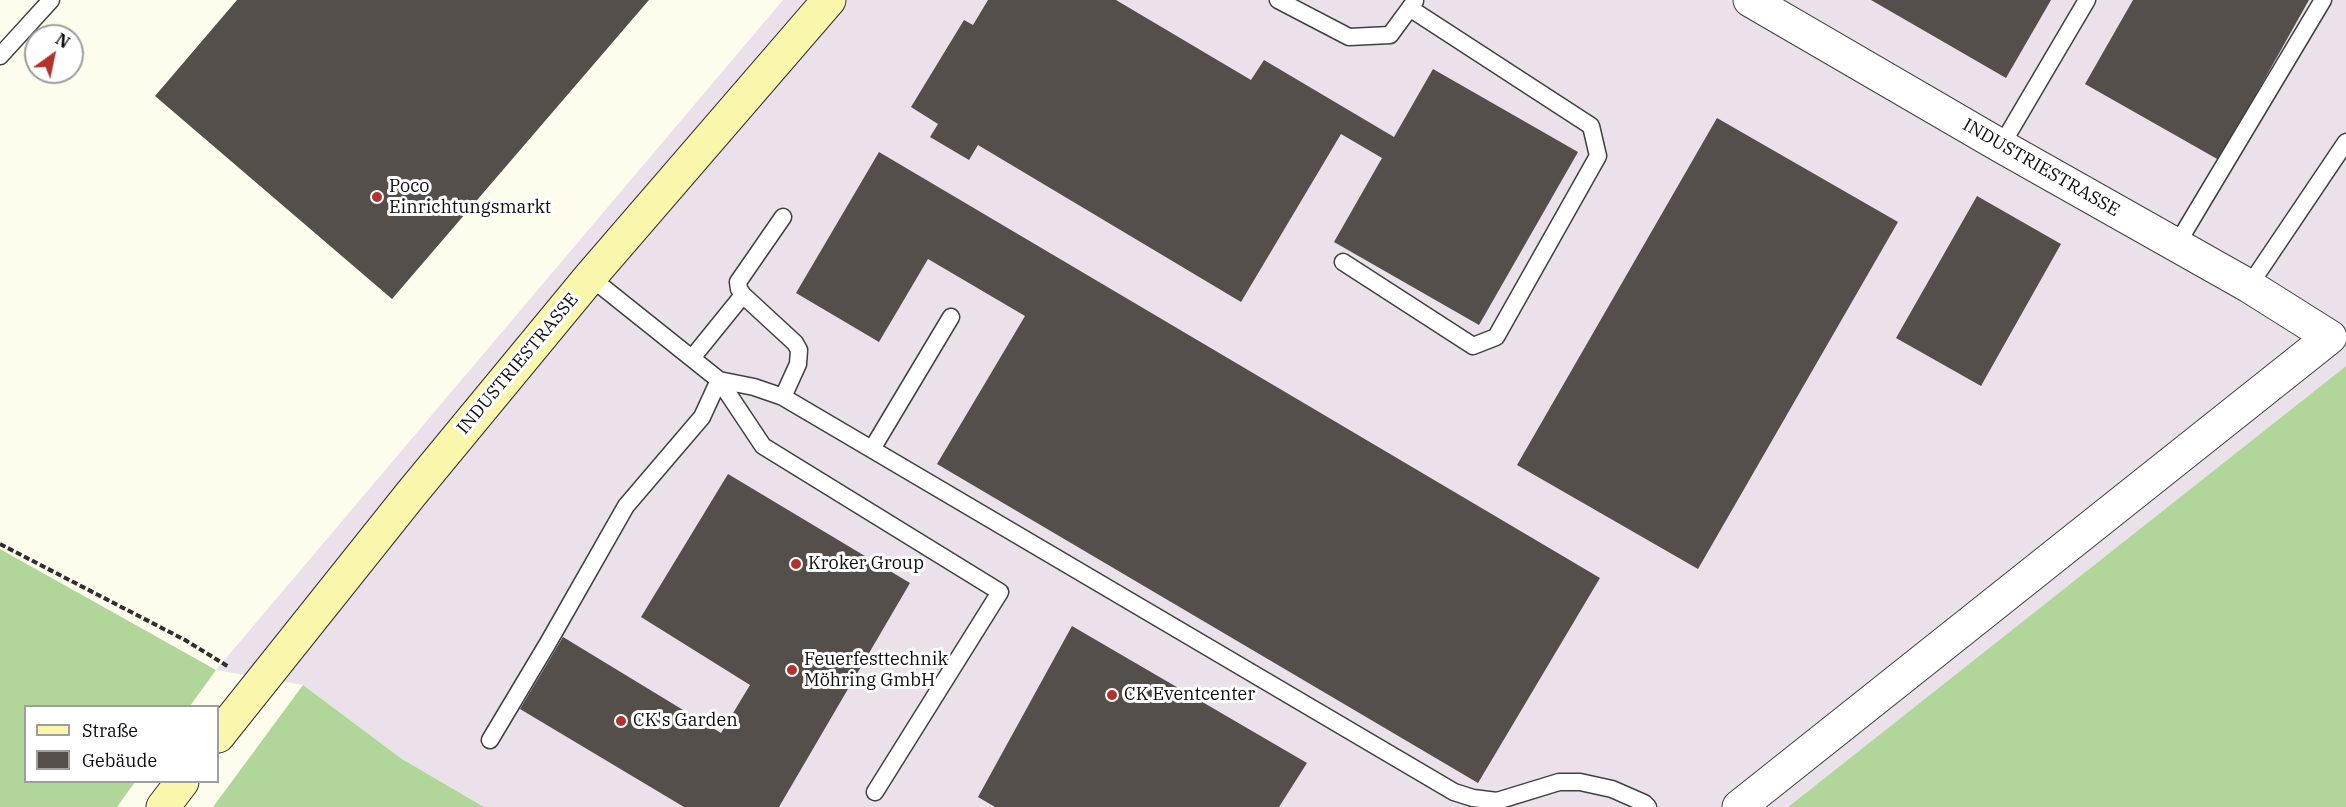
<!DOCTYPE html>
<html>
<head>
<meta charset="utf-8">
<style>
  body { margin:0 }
  #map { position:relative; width:2346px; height:807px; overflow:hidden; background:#fefced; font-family:"IBM Plex Serif",serif }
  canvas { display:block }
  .legend { position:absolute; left:24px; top:705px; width:195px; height:78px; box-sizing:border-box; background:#fff; border:2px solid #9e9e9e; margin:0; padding:8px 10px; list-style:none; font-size:18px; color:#0d0d0d }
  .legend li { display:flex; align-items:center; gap:12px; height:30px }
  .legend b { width:30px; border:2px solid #9e9e9e }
  .north { position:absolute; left:24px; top:24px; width:60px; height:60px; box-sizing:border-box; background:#fff; border:2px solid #9e9e9e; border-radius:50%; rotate:33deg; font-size:16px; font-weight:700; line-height:24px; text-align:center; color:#0d0d0d }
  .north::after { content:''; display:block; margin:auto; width:21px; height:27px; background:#b3312e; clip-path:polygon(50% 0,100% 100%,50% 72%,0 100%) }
</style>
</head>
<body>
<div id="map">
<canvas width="2346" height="807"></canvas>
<ul class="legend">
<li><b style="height:8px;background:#faf7ac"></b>Straße</li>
<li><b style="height:16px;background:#544f4a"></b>Gebäude</li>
</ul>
<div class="north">N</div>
</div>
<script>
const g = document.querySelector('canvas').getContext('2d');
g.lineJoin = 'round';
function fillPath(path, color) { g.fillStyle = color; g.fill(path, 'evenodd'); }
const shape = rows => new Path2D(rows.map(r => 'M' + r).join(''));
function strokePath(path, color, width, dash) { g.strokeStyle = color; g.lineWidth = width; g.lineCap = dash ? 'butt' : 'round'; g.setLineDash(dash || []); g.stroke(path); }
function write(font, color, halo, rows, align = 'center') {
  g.font = font + ' "IBM Plex Serif",serif'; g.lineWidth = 6; g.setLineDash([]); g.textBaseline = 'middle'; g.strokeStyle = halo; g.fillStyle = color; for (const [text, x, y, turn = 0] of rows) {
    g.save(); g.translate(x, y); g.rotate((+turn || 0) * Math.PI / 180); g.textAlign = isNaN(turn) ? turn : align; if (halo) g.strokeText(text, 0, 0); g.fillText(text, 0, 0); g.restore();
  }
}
const industrial = shape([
  [783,0,2346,0,2346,366,1788,807,484,807,402,759,303,685,216,670]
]);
const forest = shape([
  [2346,366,2346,807,1788,807],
  [0,549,216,670,190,706,26,706,26,782,135,782,117,807,0,807],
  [303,685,402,759,484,807,213,807]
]);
const building = shape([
  [237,0,649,0,392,299,155,96],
  [988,0,1116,0,1251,80,1264,60,1394,137,1433,69,1578,152,1479,325,1334,242,1382,158,1341,134,1241,302,978,145,969,160,930,137,938,124,911,107,964,20,973,25],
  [1871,0,2051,0,2006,78],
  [2133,0,2309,0,2219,160,2085,84],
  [1717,118,1898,222,1698,569,1517,465],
  [879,152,1600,578,1478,783,937,464,1025,316,928,259,879,342,796,293],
  [1977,196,2061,244,1981,386,1896,338],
  [728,474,910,583,779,807,684,807,520,709,563,637,721,733,750,685,641,617],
  [1072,626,1307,763,1279,807,995,807,978,797]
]);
const path = shape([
  [0,544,185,640,229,667]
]);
const lane = shape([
  [1278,0,1349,37,1390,35,1415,1],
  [0,56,51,0],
  [2001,146,2087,0],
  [783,217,738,282,739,289,743,295,795,343,799,350,798,364,783,397],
  [2177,244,2323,0],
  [1343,262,1473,346,1496,337,1598,156,1591,126,1411,9],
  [2249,286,2346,142],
  [692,358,743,295],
  [719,380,754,387,783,397,1454,792,1473,798,1497,801,1559,782,1580,782,1612,789,1644,803,1648,807],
  [719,380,763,446,1000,592,875,792],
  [872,449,951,317],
  [490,740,548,643,626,506,702,417,719,380,590,277]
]);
const street = shape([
  [1739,807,2330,337,2249,286,2001,146,1750,0]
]);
const secondary = shape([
  [218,736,411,494,590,277,829,0],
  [163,807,182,782]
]);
const markers = [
  [377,197,6,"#b3312e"],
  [796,564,6,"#b3312e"],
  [792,670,6,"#b3312e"],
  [1112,695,6,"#b3312e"],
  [621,721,6,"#b3312e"]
];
const streetNames = [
  ["INDUSTRIESTRASSE",2041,168,30],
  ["INDUSTRIESTRASSE",518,364,-50]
];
const poiNames = [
  ["Poco",389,187],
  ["Einrichtungsmarkt",389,208],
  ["Kroker Group",808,564],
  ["Feuerfesttechnik",804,660],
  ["Möhring GmbH",804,681],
  ["CK Eventcenter",1124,695],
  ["CK's Garden",633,721]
];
fillPath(industrial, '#ebe1eb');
fillPath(forest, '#b0d69a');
fillPath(building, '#544f4a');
strokePath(lane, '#404040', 19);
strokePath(street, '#404040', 35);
strokePath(secondary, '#2f2f2f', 35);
strokePath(path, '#2f2f2f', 4, [6, 3]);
strokePath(lane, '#fff', 16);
strokePath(street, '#fff', 33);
strokePath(secondary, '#faf7ac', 33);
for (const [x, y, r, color] of markers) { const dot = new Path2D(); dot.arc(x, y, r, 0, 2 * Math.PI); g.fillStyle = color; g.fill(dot); strokePath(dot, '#fff', 2); }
write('18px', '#0d0d0d', '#fff', streetNames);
write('18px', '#0d0d0d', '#fff', poiNames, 'left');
</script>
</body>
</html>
